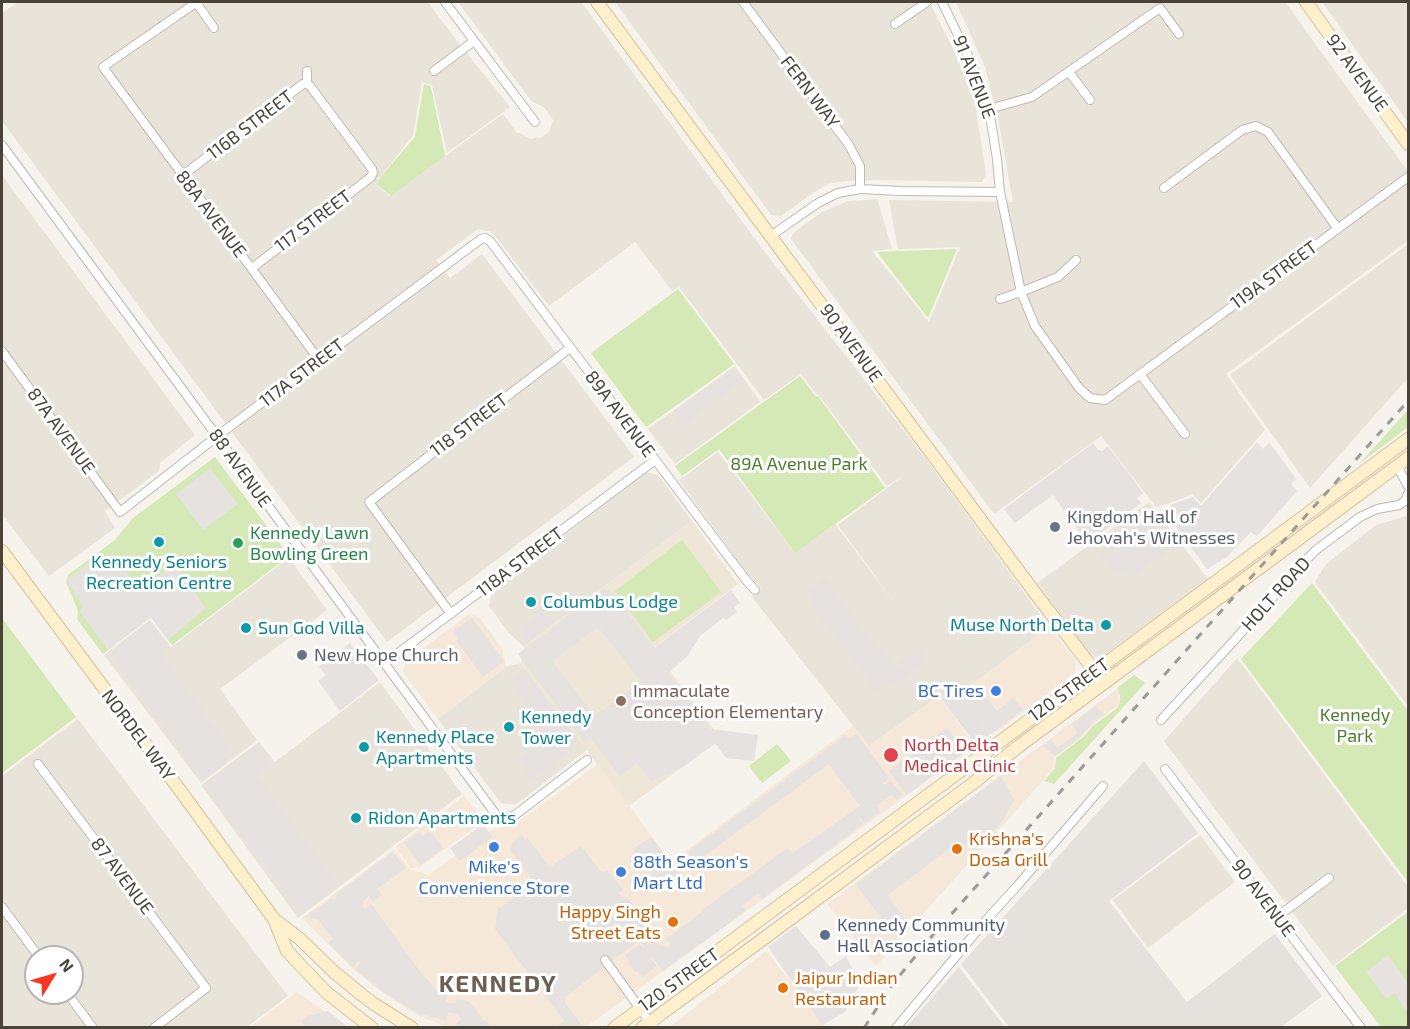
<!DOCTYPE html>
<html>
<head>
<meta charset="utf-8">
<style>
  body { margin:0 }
  #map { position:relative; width:1410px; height:1029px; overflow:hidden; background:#f6f2ec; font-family:"Exo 2",sans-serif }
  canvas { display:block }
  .frame { position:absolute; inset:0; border:3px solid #4a4339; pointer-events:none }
  .north { position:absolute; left:24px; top:945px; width:60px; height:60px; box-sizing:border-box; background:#fff; border:2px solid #b7b4b0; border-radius:50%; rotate:53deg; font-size:16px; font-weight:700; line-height:24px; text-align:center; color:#4a4339 }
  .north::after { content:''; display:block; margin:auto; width:21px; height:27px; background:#f73721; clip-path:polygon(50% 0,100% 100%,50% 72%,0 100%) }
</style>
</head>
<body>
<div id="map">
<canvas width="1410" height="1029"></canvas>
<div class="frame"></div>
<div class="north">N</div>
</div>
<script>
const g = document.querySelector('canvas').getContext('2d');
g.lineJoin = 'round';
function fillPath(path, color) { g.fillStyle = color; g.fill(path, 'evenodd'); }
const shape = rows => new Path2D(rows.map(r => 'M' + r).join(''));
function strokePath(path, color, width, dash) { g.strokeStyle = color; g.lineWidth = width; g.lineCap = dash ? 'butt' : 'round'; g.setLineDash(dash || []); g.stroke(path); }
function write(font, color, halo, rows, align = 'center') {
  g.font = font + ' "Exo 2",sans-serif'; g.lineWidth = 6; g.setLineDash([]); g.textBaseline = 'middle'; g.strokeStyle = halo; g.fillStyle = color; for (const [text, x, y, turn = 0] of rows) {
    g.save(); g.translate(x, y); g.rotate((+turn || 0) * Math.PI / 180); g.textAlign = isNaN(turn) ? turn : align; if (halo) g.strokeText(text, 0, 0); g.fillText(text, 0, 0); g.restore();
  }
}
const residential = shape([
  [18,2,428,2,454,37,510,107,447,153,432,85,422,82,413,135,375,184,390,196,503,114,517,133,520,133,530,139,542,137,549,132,553,120,544,107,531,101,458,2,581,2,758,243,926,459,1049,627,961,693,990,734,976,745,939,696,869,746,752,597,761,588,748,574,679,480,718,452,795,553,835,524,897,606,838,525,903,476,887,486,818,394,817,395,801,374,764,400,679,287,672,291,635,242,549,306,492,232,478,229,436,260,450,278,482,254,634,457,387,642,2,121,2,13],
  [615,2,929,2,954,50,975,103,986,174,982,182,878,180,845,181,828,184,810,195,780,217,771,215],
  [956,2,1285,2,1408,172,1408,241,1226,374,1265,430,1201,503,1192,494,1170,503,1156,507,1101,436,994,514,791,239,793,233,822,212,848,201,877,199,892,249,872,251,929,322,960,247,898,249,889,200,1013,202,999,123,985,67],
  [1322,2,1408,2,1408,122],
  [2,175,195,435,160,463,159,471,105,511,115,528,49,576,2,514],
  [1408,244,1408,378,1310,488,1230,375],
  [735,366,760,402,675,464,648,429],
  [646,472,658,475,692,521,524,647,509,633,489,606,492,592],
  [1149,502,1208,579,1105,655,1095,657,1088,652,1037,583],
  [1407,516,1408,518,1408,706,1315,582,1326,564,1376,525],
  [289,558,327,610,220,689,257,740,201,783,104,655,150,620,171,647],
  [1237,658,1408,887,1408,908,1333,966,1164,741],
  [521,663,587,750,515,805,501,803,438,719,506,667],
  [380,682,462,794,298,918,201,785,259,742,275,762],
  [78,719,288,996,247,1027,2,1027,2,776],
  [36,957,72,957,72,993,36,993],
  [1200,835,1235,882,1148,948,1113,900]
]);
const commercial = shape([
  [469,614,479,617,503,650,506,667,438,719,403,672,406,661],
  [1049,627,1075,660,1076,665,1075,671,1073,674,992,735,960,693],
  [1117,689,1119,694,1120,701,1117,706,1093,725,1077,741,1055,757,1054,767,1039,785,876,966,827,904],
  [939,696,975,746,586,1027,445,1027,415,1014,380,991,353,969,302,918,394,849,410,869,429,875,489,831,520,821,598,764,671,862,853,726,869,746],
  [464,796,484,821,420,867,411,868,395,847],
  [766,951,827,1027,672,1028,671,1026],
  [297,992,347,1027,249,1028]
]);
const industrial = shape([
  [1144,761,1198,833,1109,901,1187,1002,1275,934,1322,996,1281,1027,1009,1027,961,964],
  [959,967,1005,1027,906,1027,908,1025]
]);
const education = shape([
  [692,521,738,584,653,648,721,739,629,806,521,663,524,647]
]);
const green = shape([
  [424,84,431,87,445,156,391,196,376,184,383,174,415,137],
  [957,249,928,318,877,252],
  [678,289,734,364,646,427,591,353],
  [800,376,816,397,818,396,885,488,795,553,719,449,682,476,675,466],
  [1408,410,1408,427,1359,464],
  [215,457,289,556,172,645,151,617,103,654,77,619,78,613,77,608,66,582,68,575,115,540,133,518],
  [682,540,721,592,653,642,615,591],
  [1312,583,1408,711,1408,882,1241,659],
  [2,618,76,717,2,773],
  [1134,675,1145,683,1054,784,1044,781,1055,768,1056,758,1083,737,1093,726,1117,708,1120,702,1120,695,1117,688],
  [777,744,791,761,762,783,749,766],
  [1408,912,1408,1027,1381,1027,1335,966]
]);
const parking = shape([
  [733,369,741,381,681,426,672,413],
  [1257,442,1263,449,1269,442,1296,479,1291,484,1297,491,1257,536,1251,532,1227,557,1207,569,1172,521,1179,517,1170,505,1193,497,1201,506],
  [1093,443,1098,450,1102,451,1108,446,1143,493,1137,498,1141,503,1088,543,1073,523,1075,521,1067,509,1064,511,1053,495,1015,523,1004,509],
  [210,468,238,504,203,530,176,494],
  [1150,506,1173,537,1171,539,1176,545,1133,577,1128,571,1123,575,1117,568,1112,572,1100,556,1143,524,1141,512],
  [101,554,105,560,113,554,140,590,174,564,206,608,168,640,151,617,108,650,79,611,83,607,67,580],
  [825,579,850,613,829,627,811,605,815,602,807,592],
  [604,589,611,592,654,648,731,590,740,603,734,607,737,612,726,620,723,618,700,636,687,657,668,673,710,729,758,735,754,761,726,758,715,743,683,767,651,781,637,763,620,776,591,738,584,742,518,654],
  [598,627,641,681,600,713,591,712,554,664,554,660],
  [546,609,554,620,528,643,519,630],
  [851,614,878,652,883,648,898,669,903,668,899,662,918,648,927,661,905,678,885,685,877,691,830,629],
  [472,618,504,661,483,677,457,641,458,639,453,631],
  [149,623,168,646,163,651,164,659,235,755,202,780,110,653],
  [350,643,379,680,340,711,318,681,326,675,319,667],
  [525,671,577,740,565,749,568,752,532,780,519,760,546,737,538,726,543,722,511,682],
  [952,684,988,734,975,743,939,694],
  [977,684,997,711,1014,698,1023,710,990,734,961,695],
  [1095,706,1104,714,1093,722,1082,736,1055,756,1043,746,1051,740,1058,747,1078,733,1072,724],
  [947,728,965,752,907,795,889,771],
  [857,734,889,778,883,783,884,785,891,781,903,795,897,800,892,794,876,806,880,812,864,823,860,817,859,818,863,824,762,899,758,894,742,906,746,911,663,971,653,958,652,960,657,966,642,977,638,971,635,972,628,963,630,962,625,955,640,945,645,948,642,943,635,943,565,997,565,1003,583,1027,556,1027,564,1021,495,929,497,910,535,883,511,851,512,842,522,835,525,840,528,839,550,867,581,846,602,873,607,870,623,890,618,893,623,899,627,897,660,940,656,943,661,946,667,947,671,945,666,939,702,912,702,910,788,848,793,853,860,806,829,764,696,862,688,852,846,735,849,739],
  [258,745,272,764,257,776,338,886,301,915,204,785],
  [1001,776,1014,800,1003,820,990,835,975,849,958,842,888,895,906,921,892,933,856,884],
  [483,824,492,837,460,861,450,848],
  [430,831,443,848,421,865,404,843,419,832,423,836],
  [651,837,679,873,660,886,633,849],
  [392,852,406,868,377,889,382,895,373,902,369,896,363,901,363,905,365,909,371,904,421,973,441,994,447,995,446,1002,455,1004,457,998,470,1002,483,1020,487,1022,491,1027,459,1027,456,1024,462,1019,456,1014,448,1012,447,1021,418,1013,386,994,356,970,360,963,358,961,353,967,328,943,333,938,328,933,318,919,305,917,330,899,337,899,335,895],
  [796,926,830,967,846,956,860,984,845,1012,822,1025,768,947],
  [1388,955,1408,983,1408,1013,1394,993,1386,999,1366,972],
  [328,1011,348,1027,306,1027,301,1021,307,1016]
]);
const street = shape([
  [196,2,214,28],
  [197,2,103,67,319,360],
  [445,2,535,122],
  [743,2,849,145,860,166,860,189],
  [942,2,973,66,989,109,997,159,1000,192,1021,292,1035,326,1079,388,1090,398,1105,400,1408,177],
  [895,24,927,2],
  [434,71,474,41],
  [1069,72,1090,100],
  [989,109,1032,97,1160,8,1179,34],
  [2,145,500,820,515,815,587,760],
  [183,175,303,84,307,83,307,71],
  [1164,188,1242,130,1256,126,1268,132,1338,229],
  [772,235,818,203,838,193,860,189,901,191,1000,192],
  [252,268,371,177,373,173,372,169,310,86,307,83],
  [1000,299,1021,292,1058,277,1076,260],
  [2,351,120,512,224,431,481,239,485,238,490,241,746,580,755,590],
  [1140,374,1185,434],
  [1397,466,1408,486],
  [451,614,369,502,570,348],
  [385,663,655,460],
  [1161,720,1230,645,1304,562,1316,550,1360,517,1377,509,1399,505,1405,501,1408,494],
  [38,764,206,988,154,1028],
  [1165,769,1361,1028],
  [2,907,39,957],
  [1277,917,1329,878],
  [605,960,654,1028],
  [67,993,93,1028],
  [896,1028,987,919,1018,885,1103,786]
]);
const secondary = shape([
  [597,2,1035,593,1100,678],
  [1306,2,1408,144],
  [2,551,179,789,274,919,287,951,326,992,372,1028],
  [275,920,300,939,334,972,362,995,374,1004,412,1028],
  [614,1028,1408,439],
  [642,1028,778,928,972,784,1019,746,1408,458]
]);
const rail = shape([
  [864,1028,892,985,932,936,1408,401]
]);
const markers = [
  [1055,527,6,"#6b7280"],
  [159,542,6,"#0f9aa8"],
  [238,543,6,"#2e9e5b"],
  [531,602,6,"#0f9aa8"],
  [1106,625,6,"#0f9aa8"],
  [246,628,6,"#0f9aa8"],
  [302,655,6,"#6b7280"],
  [996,691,6,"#3f7fe0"],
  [621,701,6,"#8d6e63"],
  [509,727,6,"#0f9aa8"],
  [364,747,6,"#0f9aa8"],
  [891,755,8,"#e0444e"],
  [356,818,6,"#0f9aa8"],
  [494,847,6,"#3f7fe0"],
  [957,849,6,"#e8710a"],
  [621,872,6,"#3f7fe0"],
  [673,922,6,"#e8710a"],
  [825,935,6,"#5c6f8a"],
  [783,988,6,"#e8710a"]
];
const streetNames = [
  ["92 AVENUE",1357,73,54],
  ["91 AVENUE",974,77,69],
  ["FERN WAY",810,92,53],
  ["116B STREET",250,125,-37],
  ["88A AVENUE",211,214,53],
  ["117 STREET",313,221,-37],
  ["119A STREET",1274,275,-36],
  ["90 AVENUE",851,343,54],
  ["117A STREET",302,373,-37],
  ["89A AVENUE",620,414,53],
  ["118 STREET",469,425,-37],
  ["87A AVENUE",61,431,54],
  ["88 AVENUE",240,468,54],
  ["118A STREET",520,562,-37],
  ["HOLT ROAD",1276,594,-48],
  ["120 STREET",1069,690,-36],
  ["NORDEL WAY",138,735,53],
  ["87 AVENUE",122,876,53],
  ["90 AVENUE",1263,898,53],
  ["120 STREET",679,980,-36]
];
const parkNames = [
  ["89A Avenue Park",799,464],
  ["Kennedy",1355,715],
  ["Park",1355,736]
];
const worshipNames = [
  ["Kingdom Hall of",1067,517],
  ["Jehovah's Witnesses",1067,538],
  ["New Hope Church",314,655]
];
const leisureNames = [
  ["Kennedy Lawn",250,533],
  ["Bowling Green",250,554]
];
const cultureNames = [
  ["Kennedy Seniors",159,562,"center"],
  ["Recreation Centre",159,583,"center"],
  ["Columbus Lodge",543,602],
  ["Muse North Delta",1094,625,"right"],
  ["Sun God Villa",258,628],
  ["Kennedy",521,717],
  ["Tower",521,738],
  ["Kennedy Place",376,737],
  ["Apartments",376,758],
  ["Ridon Apartments",368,818]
];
const educationNames = [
  ["Immaculate",633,691],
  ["Conception Elementary",633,712]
];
const shopNames = [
  ["BC Tires",984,691],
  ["88th Season's",633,862,"left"],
  ["Mart Ltd",633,883,"left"],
  ["Mike's",494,867,"center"],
  ["Convenience Store",494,888,"center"]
];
const healthNames = [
  ["North Delta",904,745],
  ["Medical Clinic",904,766]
];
const foodNames = [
  ["Krishna's",969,839],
  ["Dosa Grill",969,860],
  ["Happy Singh",661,912,"right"],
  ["Street Eats",661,933,"right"],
  ["Jaipur Indian",795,978],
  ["Restaurant",795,999]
];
const serviceNames = [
  ["Kennedy Community",837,925],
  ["Hall Association",837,946]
];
const districtNames = [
  ["KENNEDY",498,984]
];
fillPath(residential, '#e9e4da');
fillPath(commercial, '#f6e8d8');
fillPath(industrial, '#e5e1dd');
fillPath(education, '#eee6d6');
fillPath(green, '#d4e9b6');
fillPath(parking, '#e5e2e0');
strokePath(street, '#c1b9ae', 10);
strokePath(secondary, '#d5c39c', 14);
strokePath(street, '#fff', 8);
strokePath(secondary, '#fef0cd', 12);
strokePath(rail, '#9a9a9a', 3, [8, 8]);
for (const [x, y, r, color] of markers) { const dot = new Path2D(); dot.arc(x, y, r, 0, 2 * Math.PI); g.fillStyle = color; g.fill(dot); strokePath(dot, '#fff', 2); }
write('18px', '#4a4339', '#fff', streetNames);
write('18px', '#4e7d2c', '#fff', parkNames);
write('18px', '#5b616d', '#fff', worshipNames, 'left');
write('18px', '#27864d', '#fff', leisureNames, 'left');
write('18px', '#0d838f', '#fff', cultureNames, 'left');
write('18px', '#785e54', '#fff', educationNames, 'left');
write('18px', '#366cbe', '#fff', shopNames, 'right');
write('18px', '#be3a42', '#fff', healthNames, 'left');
write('18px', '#c56008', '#fff', foodNames, 'left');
write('18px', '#4e5e75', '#fff', serviceNames, 'left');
g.letterSpacing = '1.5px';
write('bold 24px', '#6d6050', '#fff', districtNames);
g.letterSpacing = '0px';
</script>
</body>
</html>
